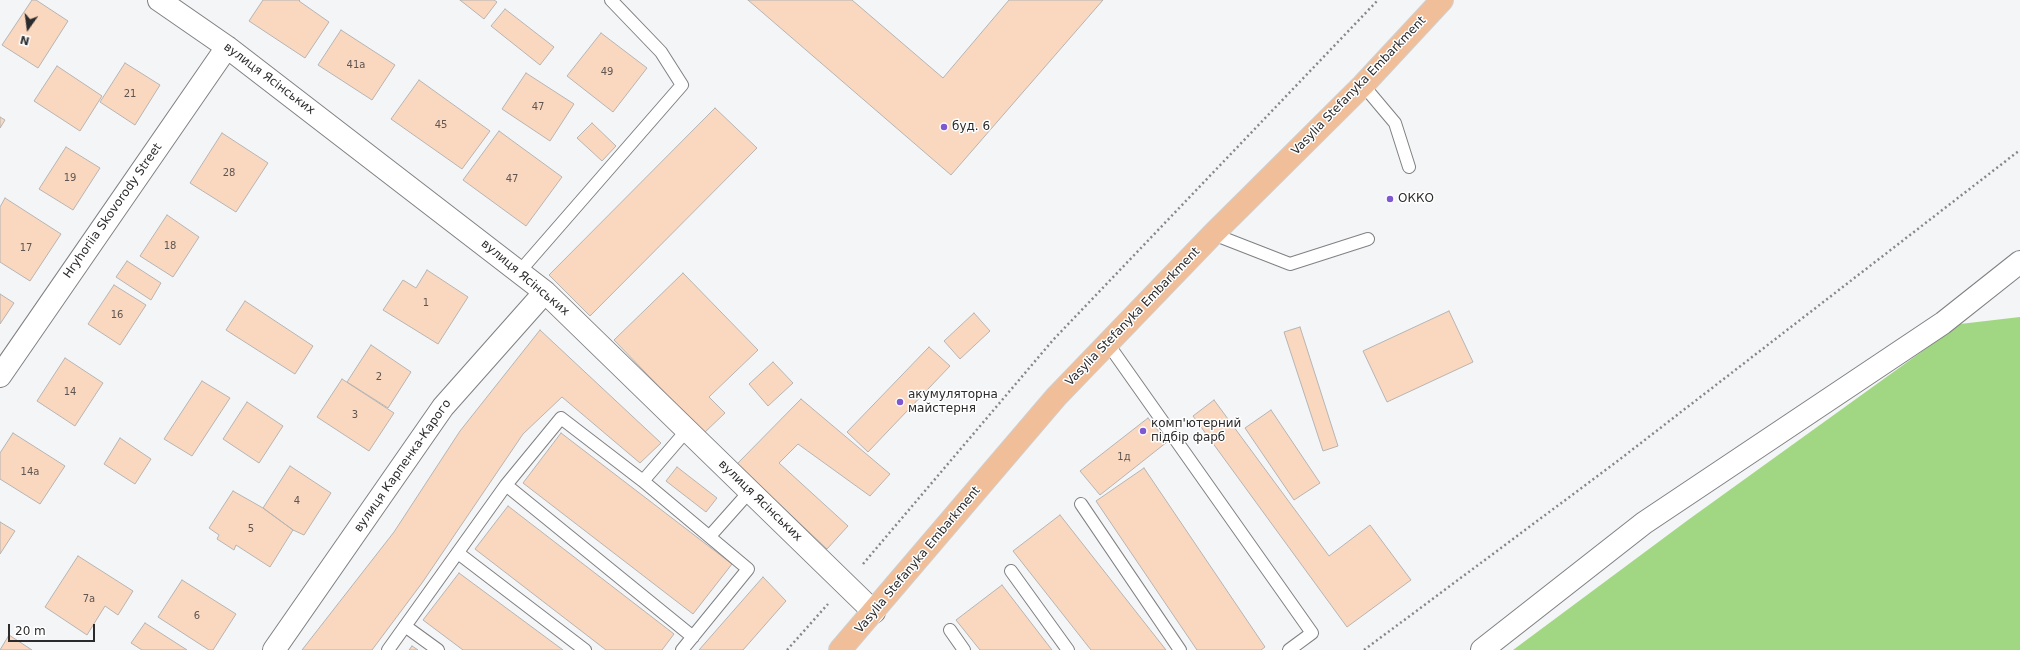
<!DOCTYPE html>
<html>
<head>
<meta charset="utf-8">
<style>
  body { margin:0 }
  #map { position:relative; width:2020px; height:650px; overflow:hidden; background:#f3f5f7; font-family:"DejaVu Sans",sans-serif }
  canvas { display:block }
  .north { position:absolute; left:8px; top:8px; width:40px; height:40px; -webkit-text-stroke:3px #fff; paint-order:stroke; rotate:194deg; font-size:11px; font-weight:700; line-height:16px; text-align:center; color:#2b2b2c }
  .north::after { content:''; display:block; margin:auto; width:14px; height:18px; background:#2b2b2c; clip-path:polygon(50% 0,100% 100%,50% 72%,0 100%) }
  .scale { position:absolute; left:8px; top:624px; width:87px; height:18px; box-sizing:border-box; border:2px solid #2b2b2c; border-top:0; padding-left:5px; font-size:12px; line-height:14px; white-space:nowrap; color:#2b2b2c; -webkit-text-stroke:3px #fff; paint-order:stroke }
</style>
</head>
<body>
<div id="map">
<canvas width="2020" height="650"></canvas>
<div class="north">N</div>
<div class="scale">20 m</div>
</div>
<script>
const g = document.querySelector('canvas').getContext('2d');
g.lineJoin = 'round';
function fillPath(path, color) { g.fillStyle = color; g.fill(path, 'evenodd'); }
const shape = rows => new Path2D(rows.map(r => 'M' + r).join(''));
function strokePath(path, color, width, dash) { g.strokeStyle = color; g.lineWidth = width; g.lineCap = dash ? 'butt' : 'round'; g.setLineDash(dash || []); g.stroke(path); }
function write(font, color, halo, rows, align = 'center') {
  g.font = font + ' "DejaVu Sans",sans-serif'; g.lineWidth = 3; g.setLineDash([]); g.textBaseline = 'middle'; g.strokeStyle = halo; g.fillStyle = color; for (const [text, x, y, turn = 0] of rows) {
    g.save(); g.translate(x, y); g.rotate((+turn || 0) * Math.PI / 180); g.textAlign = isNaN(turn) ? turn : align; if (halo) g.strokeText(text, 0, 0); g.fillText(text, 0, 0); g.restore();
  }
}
const forest = shape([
  [2020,317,2020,650,1513,650,1688,520,1960,324]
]);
const building = shape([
  [32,0,36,0,68,21,38,68,2,45,32,0],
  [263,0,300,0,299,1,329,22,305,58,249,21,263,0],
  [460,0,494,0,497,2,484,19,460,0],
  [748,0,852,0,943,78,1009,0,1103,0,951,175,748,0],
  [505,9,554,47,540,65,491,26,505,9],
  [341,30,395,65,372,100,318,65,341,30],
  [601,33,647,68,613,112,567,76,601,33],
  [125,63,160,85,135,125,100,102,125,63],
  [57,66,102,96,80,131,34,101,57,66],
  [526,73,574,104,550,141,502,109,526,73],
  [419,80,490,131,462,169,391,119,419,80],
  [715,108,757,148,590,316,549,275,715,108],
  [0,117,5,120,0,128,0,117],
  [592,123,616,146,602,161,577,138,592,123],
  [499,131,562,177,526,226,463,180,499,131],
  [222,133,268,163,236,212,190,183,222,133],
  [66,147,100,168,73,210,39,189,66,147],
  [5,198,61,234,30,281,0,262,0,207,5,198],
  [167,215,199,237,173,277,140,256,167,215],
  [127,261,161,283,151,300,116,277,127,261],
  [427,270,468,297,438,344,383,310,403,280,416,288,427,270],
  [683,273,758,350,709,397,725,413,704,433,614,340,683,273],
  [114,285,146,305,120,345,88,324,114,285],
  [0,294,14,303,0,324,0,294],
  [245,301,313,346,295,374,226,330,245,301],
  [1449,311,1473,362,1387,402,1363,351,1449,311],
  [974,313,990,331,960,359,944,341,974,313],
  [1300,327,1338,446,1323,451,1284,332,1300,327],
  [540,330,661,443,640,463,562,397,523,434,422,583,372,650,302,650,394,532,460,431,540,330],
  [371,345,411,372,388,408,347,382,371,345],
  [929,347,950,366,868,452,847,432,929,347],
  [65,358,103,383,75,426,37,401,65,358],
  [773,362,793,383,768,406,749,384,773,362],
  [342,379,394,413,369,451,317,417,342,379],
  [202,381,230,398,192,456,164,439,202,381],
  [801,399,890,474,870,496,798,444,779,463,848,526,827,549,737,464,801,399],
  [1214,400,1329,556,1370,525,1411,580,1347,627,1193,416,1214,400],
  [247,402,283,426,259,463,223,439,247,402],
  [1271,410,1320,483,1294,500,1245,428,1271,410],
  [1148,418,1167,442,1100,495,1080,471,1148,418],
  [13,433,65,466,40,504,0,479,0,453,13,433],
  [561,433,732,564,693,614,523,483,561,433],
  [120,438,151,459,135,484,104,464,120,438],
  [290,466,331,493,304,535,293,530,263,508,290,466],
  [677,467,717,498,706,512,666,481,677,467],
  [1144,468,1265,647,1261,650,1197,650,1096,501,1144,468],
  [233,491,263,508,293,530,270,567,236,545,234,550,217,539,219,535,209,528,233,491],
  [508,506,674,634,662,650,606,650,475,549,508,506],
  [1060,515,1166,650,1091,650,1013,551,1060,515],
  [0,522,15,531,0,554,0,522],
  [78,556,133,591,118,615,105,606,87,635,45,607,78,556],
  [459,573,563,650,463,650,423,620,459,573],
  [763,577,786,601,743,650,699,650,763,577],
  [182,580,236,614,213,650,209,650,158,617,182,580],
  [1002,585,1052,650,980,650,956,620,1002,585],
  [145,623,187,650,142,650,131,643,145,623],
  [9,635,32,650,0,650,9,635],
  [412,646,418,650,409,650,412,646]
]);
const path = shape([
  [863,564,1053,340,1378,0],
  [787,650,828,604],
  [1364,650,1615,463,2020,150]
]);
const lane = shape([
  [1363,85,1395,123,1409,167],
  [1213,234,1290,264,1368,239],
  [520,271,682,85,661,52,611,0],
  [1108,344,1312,633,1289,650],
  [643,481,687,430],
  [506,485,693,637],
  [1081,504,1180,650],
  [710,536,750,491],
  [458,553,585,650],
  [1011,571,1068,650],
  [405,626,438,650],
  [950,630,964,650],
  [388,650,506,485,561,418,643,481,748,569,682,650]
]);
const street = shape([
  [159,0,227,47,545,292,874,612],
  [0,376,227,47],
  [274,650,443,407,545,292],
  [1482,650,1644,523,1943,323,2020,262]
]);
const primary = shape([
  [840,650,1056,397,1213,234,1363,85,1442,0]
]);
const markers = [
  [944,127,4,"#7e58d1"],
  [1390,199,4,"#7e58d1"],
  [900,402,4,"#7e58d1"],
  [1143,431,4,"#7e58d1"]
];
const numberNames = [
  ["41а",356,65],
  ["49",607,72],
  ["21",130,94],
  ["47",538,107],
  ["45",441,125],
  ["28",229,173],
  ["19",70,178],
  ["47",512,179],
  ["18",170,246],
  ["17",26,248],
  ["1",426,303],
  ["16",117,315],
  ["2",379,377],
  ["14",70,392],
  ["3",355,415],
  ["1д",1124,457],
  ["14а",30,472],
  ["4",297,501],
  ["5",251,529],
  ["7а",89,599],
  ["6",197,616]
];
const streetNames = [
  ["вулиця Ясінських",269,79,37],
  ["Vasylia Stefanyka Embarkment",1359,86,-46],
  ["Hryhoriia Skovorody Street",113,211,-55],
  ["вулиця Ясінських",525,278,40],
  ["Vasylia Stefanyka Embarkment",1133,317,-46],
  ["вулиця Карпенка-Карого",403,466,-55],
  ["вулиця Ясінських",760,501,44],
  ["Vasylia Stefanyka Embarkment",918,560,-50]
];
const poiNames = [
  ["буд. 6",952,127],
  ["ОККО",1398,199],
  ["акумуляторна",908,395],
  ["майстерня",908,409],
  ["комп'ютерний",1151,424],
  ["підбір фарб",1151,438]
];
fillPath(forest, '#a1d782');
fillPath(building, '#fad7bf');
strokePath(building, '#b6b4b3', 1);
strokePath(lane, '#808183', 14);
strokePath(street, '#808183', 24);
strokePath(primary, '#d0d0d1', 24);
strokePath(path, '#868788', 2.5, [2, 3]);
strokePath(lane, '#fff', 12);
strokePath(street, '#fff', 22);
strokePath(primary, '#f0be98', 22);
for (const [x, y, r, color] of markers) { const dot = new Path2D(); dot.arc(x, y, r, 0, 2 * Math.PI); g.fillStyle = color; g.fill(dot); strokePath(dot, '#fff', 1.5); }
write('10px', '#5f5651', null, numberNames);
write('12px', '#2b2b2c', '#fff', streetNames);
write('12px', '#2b2b2c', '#fff', poiNames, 'left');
</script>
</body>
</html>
